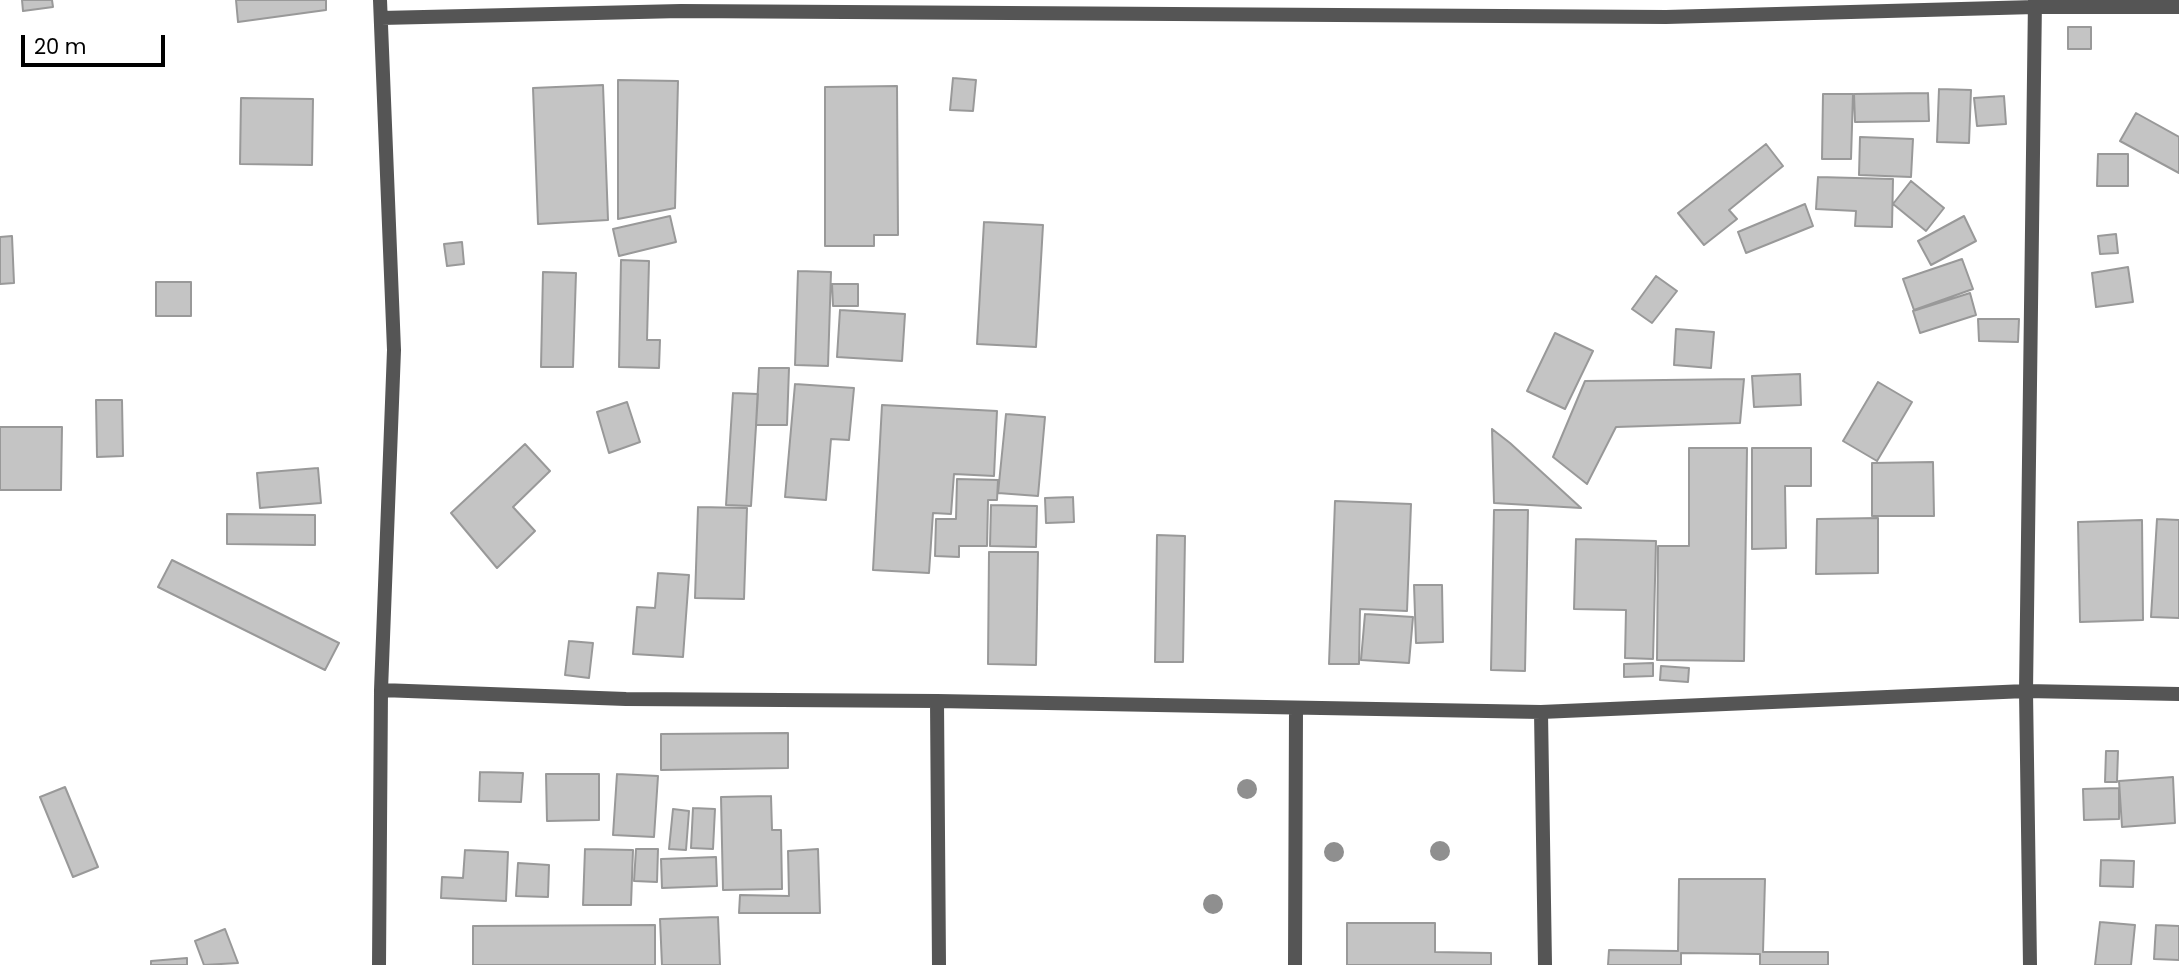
<!DOCTYPE html>
<html>
<head>
<meta charset="utf-8">
<style>
  body { margin:0 }
  #map { position:relative; width:2179px; height:965px; overflow:hidden; background:#fff; font-family:Poppins,sans-serif }
  canvas { display:block }
  .scale { position:absolute; left:21px; top:35px; width:144px; height:32px; box-sizing:border-box; border:4px solid #000; border-top:0; padding-left:9px; font-size:21px; line-height:24px; white-space:nowrap; color:#000; -webkit-text-stroke:5px #fff; paint-order:stroke }
</style>
</head>
<body>
<div id="map">
<canvas width="2179" height="965"></canvas>
<div class="scale">20 m</div>
</div>
<script>
const g = document.querySelector('canvas').getContext('2d');
g.lineJoin = 'round';
function fillPath(path, color) { g.fillStyle = color; g.fill(path, 'evenodd'); }
const shape = rows => new Path2D(rows.map(r => 'M' + r).join(''));
function strokePath(path, color, width, dash) { g.strokeStyle = color; g.lineWidth = width; g.lineCap = dash ? 'butt' : 'round'; g.setLineDash(dash || []); g.stroke(path); }
const building = shape([
  [22,0,52,0,53,7,23,11,22,0],
  [236,0,326,0,326,10,238,22,236,0],
  [2068,27,2091,27,2091,49,2068,49,2068,27],
  [953,78,976,80,973,111,950,110,953,78],
  [618,80,678,81,675,208,618,219,618,80],
  [603,85,608,220,538,224,533,88,603,85],
  [897,86,898,235,874,235,874,246,825,246,825,87,897,86],
  [1939,89,1971,90,1969,143,1937,142,1939,89],
  [1928,93,1929,121,1855,122,1854,94,1928,93],
  [1823,94,1853,94,1851,159,1822,159,1823,94],
  [2004,96,2006,124,1977,126,1974,98,2004,96],
  [241,98,313,99,312,165,240,164,241,98],
  [2136,113,2179,137,2179,173,2120,141,2136,113],
  [1860,137,1913,139,1911,177,1859,175,1860,137],
  [1766,144,1783,166,1729,210,1737,219,1704,245,1678,213,1766,144],
  [2098,154,2128,154,2128,186,2097,186,2098,154],
  [1818,177,1893,179,1892,227,1855,226,1856,211,1816,209,1818,177],
  [1911,181,1944,208,1926,231,1893,204,1911,181],
  [1805,204,1813,226,1746,253,1738,232,1805,204],
  [670,216,676,242,619,256,613,229,670,216],
  [1964,216,1976,241,1931,265,1918,241,1964,216],
  [984,222,1043,225,1036,347,977,344,984,222],
  [2116,234,2118,253,2100,254,2098,236,2116,234],
  [12,236,14,283,0,284,0,237,12,236],
  [462,242,464,264,447,266,444,244,462,242],
  [1962,259,1973,289,1914,310,1903,279,1962,259],
  [621,260,649,261,647,340,660,340,659,368,619,367,621,260],
  [2128,267,2133,302,2096,307,2092,273,2128,267],
  [798,271,831,272,828,366,795,365,798,271],
  [543,272,576,273,573,367,541,367,543,272],
  [1656,276,1677,291,1652,323,1632,309,1656,276],
  [156,282,191,282,191,316,156,316,156,282],
  [832,284,858,284,858,306,833,306,832,284],
  [1970,293,1976,315,1920,333,1913,311,1970,293],
  [840,310,905,314,902,361,837,357,840,310],
  [1978,319,2019,319,2018,342,1979,341,1978,319],
  [1676,329,1714,332,1711,368,1674,365,1676,329],
  [1555,333,1593,351,1565,409,1527,391,1555,333],
  [759,368,789,368,787,425,756,425,759,368],
  [1800,374,1801,405,1754,407,1752,376,1800,374],
  [1744,379,1740,423,1616,427,1587,484,1553,457,1585,381,1744,379],
  [1878,382,1912,402,1877,461,1843,441,1878,382],
  [795,384,854,388,849,440,831,439,826,500,785,497,795,384],
  [733,393,758,394,751,506,726,505,733,393],
  [96,400,122,400,123,456,97,457,96,400],
  [627,402,640,442,609,453,597,412,627,402],
  [882,405,997,411,994,476,954,474,951,514,933,513,929,573,873,570,882,405],
  [1006,414,1045,417,1038,496,998,493,1006,414],
  [0,427,62,427,61,490,0,490,0,427],
  [1492,429,1510,443,1581,508,1494,503,1492,429],
  [525,444,550,471,513,507,535,531,497,568,451,513,525,444],
  [1689,448,1747,448,1744,661,1657,660,1658,546,1689,546,1689,448],
  [1752,448,1811,448,1811,486,1785,486,1786,548,1752,549,1752,448],
  [1933,462,1934,516,1872,516,1872,463,1933,462],
  [318,468,321,503,260,508,257,473,318,468],
  [957,479,998,480,997,500,988,500,987,546,959,546,959,557,935,556,936,519,956,519,957,479],
  [1073,497,1074,522,1046,523,1045,498,1073,497],
  [1335,501,1411,504,1407,611,1360,609,1359,664,1329,664,1335,501],
  [991,505,1037,506,1036,547,990,546,991,505],
  [698,507,747,508,744,599,695,598,698,507],
  [1494,510,1528,510,1525,671,1491,670,1494,510],
  [227,514,315,515,315,545,227,544,227,514],
  [1878,518,1878,573,1816,574,1817,519,1878,518],
  [2157,519,2179,520,2179,618,2151,617,2157,519],
  [2142,520,2143,620,2080,622,2078,522,2142,520],
  [1157,535,1185,536,1183,662,1155,662,1157,535],
  [1576,539,1656,541,1653,659,1625,658,1626,610,1574,609,1576,539],
  [989,552,1038,552,1036,665,988,664,989,552],
  [172,560,339,643,325,670,158,587,172,560],
  [658,573,689,575,683,657,633,654,637,607,655,608,658,573],
  [1414,585,1442,585,1443,642,1416,643,1414,585],
  [1365,614,1413,617,1409,663,1361,660,1365,614],
  [569,641,593,643,589,678,565,675,569,641],
  [1653,663,1653,676,1624,677,1624,664,1653,663],
  [1661,666,1689,668,1688,682,1660,680,1661,666],
  [788,733,788,768,661,770,661,734,788,733],
  [2106,751,2118,751,2117,782,2105,782,2106,751],
  [480,772,523,773,521,802,479,801,480,772],
  [546,774,599,774,599,820,547,821,546,774],
  [617,774,658,776,654,837,613,835,617,774],
  [2173,777,2175,823,2122,827,2119,781,2173,777],
  [65,787,98,867,73,877,40,797,65,787],
  [2119,788,2119,819,2084,820,2083,789,2119,788],
  [771,796,772,830,781,830,782,889,723,890,721,797,771,796],
  [693,808,715,809,713,849,691,848,693,808],
  [673,809,689,811,686,850,669,849,673,809],
  [585,849,633,850,631,905,583,905,585,849],
  [636,849,658,849,657,882,634,881,636,849],
  [818,849,820,913,739,913,740,895,789,896,788,851,818,849],
  [465,850,508,852,506,901,441,898,442,877,463,878,465,850],
  [716,857,717,886,662,888,661,859,716,857],
  [2101,860,2134,861,2133,887,2100,886,2101,860],
  [518,863,549,865,548,897,516,896,518,863],
  [1679,879,1765,879,1763,952,1828,952,1828,965,1760,965,1760,954,1681,953,1681,965,1608,965,1609,950,1678,951,1679,879],
  [718,917,720,965,662,965,660,919,718,917],
  [2100,922,2135,925,2131,965,2095,965,2100,922],
  [1347,923,1435,923,1435,952,1491,953,1491,965,1347,965,1347,923],
  [655,925,655,965,473,965,473,926,655,925],
  [2156,925,2179,926,2179,960,2154,959,2156,925],
  [225,929,238,963,204,965,195,941,225,929],
  [187,958,187,965,151,965,151,961,187,958]
]);
const minor = shape([
  [381,18,681,11,1666,17,2035,7,2179,7],
  [381,690,626,699,937,701,1541,712,2026,691,2179,694],
  [937,701,939,965],
  [1541,712,1545,965],
  [379,965,381,690,394,350,380,0],
  [1295,965,1296,708],
  [2030,965,2026,691,2035,0]
]);
const trees = [
  [1247,789],
  [1440,851],
  [1334,852],
  [1213,904]
];
fillPath(building, '#c4c4c4');
strokePath(building, '#999', 2);
strokePath(minor, '#555', 14);
g.fillStyle = '#8f8f8f';
for (const [x, y] of trees) { g.beginPath(); g.arc(x, y, 10, 0, 2 * Math.PI); g.fill(); }
</script>
</body>
</html>
